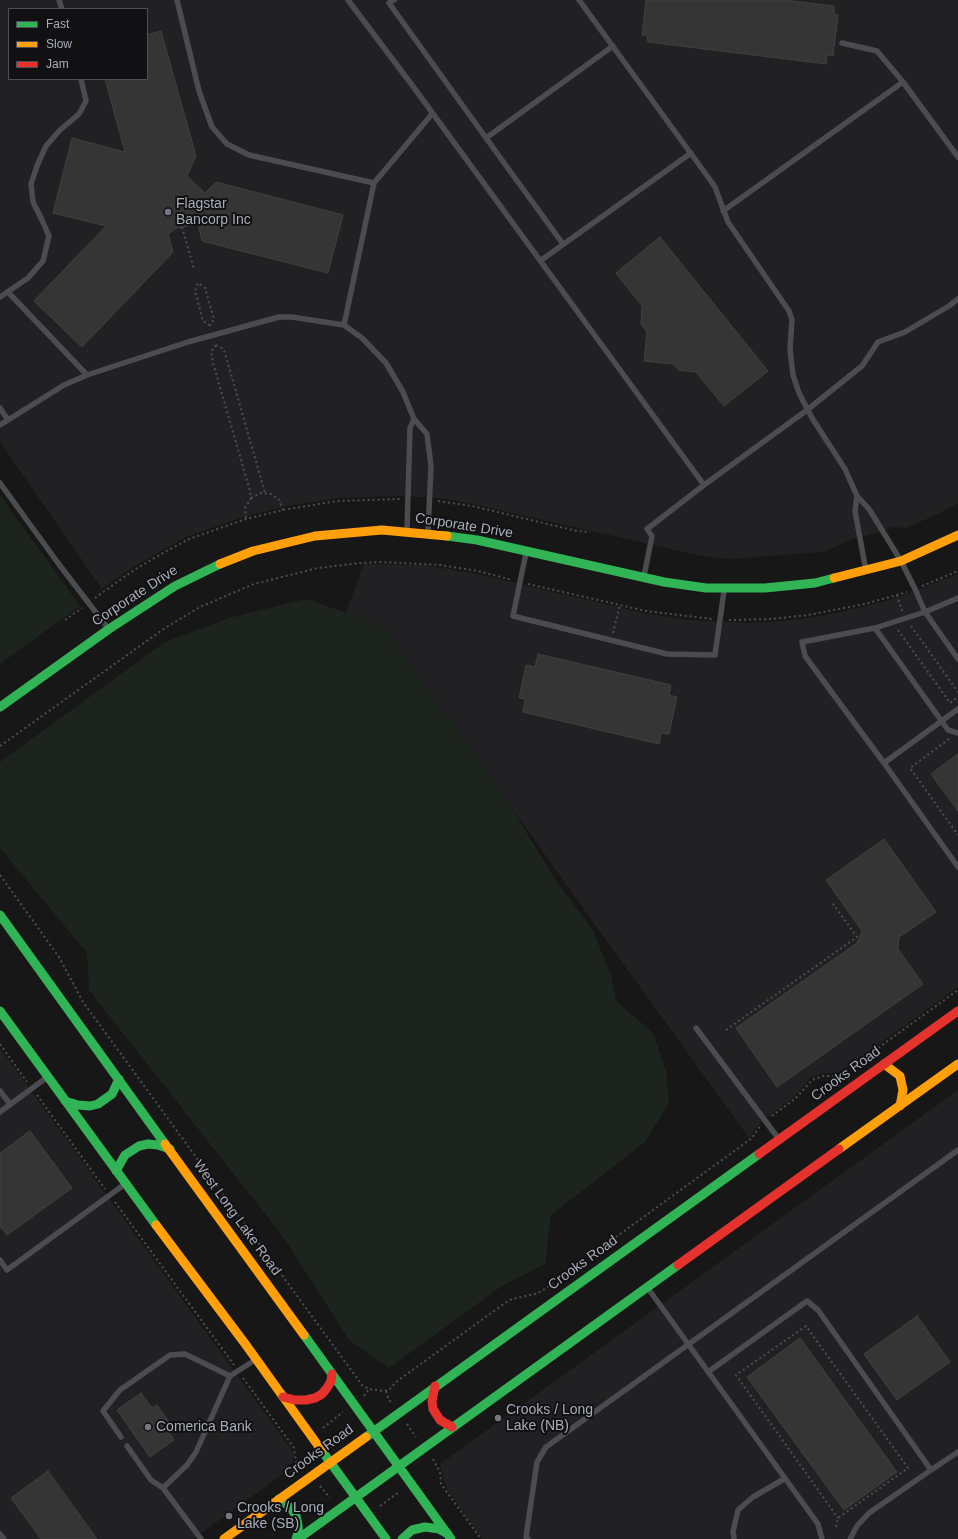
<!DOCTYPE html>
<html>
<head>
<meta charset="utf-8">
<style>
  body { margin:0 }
  #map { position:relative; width:958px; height:1539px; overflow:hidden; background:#171717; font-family:Arial,sans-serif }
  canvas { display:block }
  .legend { position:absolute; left:8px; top:8px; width:140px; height:72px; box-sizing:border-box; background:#111113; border:1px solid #4d4f55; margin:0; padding:5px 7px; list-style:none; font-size:12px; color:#a8adb8 }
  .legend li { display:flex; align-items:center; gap:8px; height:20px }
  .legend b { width:20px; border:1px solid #4d4f55 }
</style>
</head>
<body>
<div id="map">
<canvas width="958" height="1539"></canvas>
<ul class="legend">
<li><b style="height:5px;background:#30b455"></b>Fast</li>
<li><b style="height:5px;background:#ff9f0a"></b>Slow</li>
<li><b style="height:5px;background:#e5322d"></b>Jam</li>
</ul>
</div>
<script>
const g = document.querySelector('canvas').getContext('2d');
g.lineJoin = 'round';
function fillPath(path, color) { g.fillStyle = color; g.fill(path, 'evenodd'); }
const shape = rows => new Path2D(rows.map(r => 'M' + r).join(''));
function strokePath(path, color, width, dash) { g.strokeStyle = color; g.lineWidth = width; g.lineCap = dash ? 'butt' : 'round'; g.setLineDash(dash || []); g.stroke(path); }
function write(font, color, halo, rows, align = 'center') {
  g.font = font + ' Arial,sans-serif'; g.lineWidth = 4; g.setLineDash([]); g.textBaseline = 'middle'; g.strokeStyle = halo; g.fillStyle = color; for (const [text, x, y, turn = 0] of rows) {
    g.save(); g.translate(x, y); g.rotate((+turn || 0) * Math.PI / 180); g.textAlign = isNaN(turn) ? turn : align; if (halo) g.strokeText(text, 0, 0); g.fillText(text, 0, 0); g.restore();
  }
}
const built = shape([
  [0,0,958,0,958,503,938,514,906,528,892,527,876,533,849,540,836,547,822,552,729,559,702,556,473,504,439,498,401,496,338,498,286,506,240,518,186,537,133,567,102,589,0,442],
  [9,9,147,9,147,79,9,79],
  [364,564,418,565,449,569,477,574,643,613,689,620,745,623,772,622,800,619,827,615,875,604,896,598,958,574,958,987,839,1073,823,1073,810,1078,794,1097,758,1125,749,1138,583,908,382,626,346,613],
  [0,1048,293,1452,293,1462,286,1472,193,1539,0,1539],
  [958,1090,958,1539,482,1539,445,1486,440,1464]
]);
const green = shape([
  [0,495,80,606,0,664],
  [306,599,382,625,501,791,555,879,593,930,611,976,616,1001,653,1033,666,1071,669,1103,645,1142,551,1215,545,1264,502,1286,389,1368,349,1340,284,1238,89,990,87,953,0,848,0,762,165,642,229,618]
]);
const building = shape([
  [646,0,784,0,834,6,834,14,838,15,833,56,827,55,826,64,648,42,647,35,642,35,646,0],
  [161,31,196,156,187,176,205,193,216,182,343,215,328,273,202,241,198,224,177,228,168,234,173,252,82,347,34,301,106,226,53,213,72,138,125,152,105,79,147,79,147,35,161,31],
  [660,237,768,371,724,406,696,372,678,370,673,364,644,361,647,332,641,324,642,306,616,273,660,237],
  [538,654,671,685,669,695,677,697,669,734,661,733,659,744,523,712,525,699,519,698,526,665,535,667,538,654],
  [958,754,958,811,931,774,958,754],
  [884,839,936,912,899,937,898,949,923,984,777,1087,736,1028,857,943,862,931,826,880,884,839],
  [30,1131,72,1188,7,1235,0,1226,0,1153,30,1131],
  [917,1316,950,1362,897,1400,864,1354,917,1316],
  [800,1338,897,1472,844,1510,747,1377,800,1338],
  [141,1393,152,1408,157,1405,171,1425,166,1428,174,1440,150,1457,117,1410,141,1393],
  [48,1471,97,1539,41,1539,11,1498,48,1471]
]);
const path = shape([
  [182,227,194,269],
  [210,325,203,321,195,291,198,283,205,288,214,319,210,326],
  [216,345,211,352,213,363,250,491,251,498,245,508,246,519],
  [216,345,223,349,225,353,265,493],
  [251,498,261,493,271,494,279,500,283,510],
  [438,501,472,506,577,531,590,532],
  [528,584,646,611,712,619],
  [922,586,958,571],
  [897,595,902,611],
  [95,598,134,570,163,553,189,539,246,519,283,510,337,501,400,499],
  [65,620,82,608],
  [729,620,772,619,808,615,865,604,907,592],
  [911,626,958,692],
  [898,630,950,703,958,697],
  [613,633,620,605],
  [949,739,910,768,958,835],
  [0,746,165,628,200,607,254,584,318,568,360,563,379,562,440,565,478,571,512,580],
  [0,875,59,957,83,1002,362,1385,369,1389,384,1391,389,1390,396,1382,505,1303,512,1299,535,1294,542,1291,752,1138,760,1126],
  [726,1030,857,937,831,901],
  [0,1044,27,1082],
  [37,1095,105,1189],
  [772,1116,796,1098,812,1080,823,1076,836,1076,841,1075,958,990],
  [115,1202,234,1365],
  [243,1378,294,1448,296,1462,295,1467,290,1473],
  [386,1391,388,1397,391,1403],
  [364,1396,369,1389],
  [407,1424,416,1437],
  [323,1428,343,1412],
  [433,1459,440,1472,441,1484,481,1539],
  [320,1486,330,1498],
  [380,1506,399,1492],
  [836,1527,838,1518,908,1468,806,1326,736,1375,838,1518]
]);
const lane = shape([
  [59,0,62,9],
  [177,0,199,91,212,127,227,144,249,155,374,183,344,325],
  [348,0,412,85,704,485,647,529,652,536,644,576],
  [394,0,389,3,486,138],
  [579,0,708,177,715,187,728,222,789,311,792,320,790,349,793,375,799,393,812,418,845,469,857,496,869,509,901,561,915,589,925,612,958,598],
  [842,43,877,51,903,82],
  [374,183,432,114],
  [723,211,903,82,958,157],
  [563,244,486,138,613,46],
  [540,261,691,153],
  [8,292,87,375],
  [0,297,28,278,43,261,49,236,42,220,33,202,31,184,37,166,46,146,60,130,79,114,86,101,81,79],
  [0,408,8,420],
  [0,425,64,385,87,375,188,342,279,317,292,317,344,325,362,338,386,363,403,392,414,419,427,434,431,466,428,532],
  [0,483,58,563,107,627],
  [704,485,807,410,862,366,878,342,905,332,949,306,958,299],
  [857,496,855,511,866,571],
  [407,530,410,428,414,419],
  [526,553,513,616,667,654,715,655,724,591],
  [875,628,802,642,805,656,884,763],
  [958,659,925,612,875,628,948,730,958,733],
  [958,709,884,763,958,867],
  [696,1028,778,1138],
  [0,1091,10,1104],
  [0,1112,46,1078],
  [0,1260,7,1270,125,1184],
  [647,1287,818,1524,822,1539],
  [708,1372,807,1301,818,1310,931,1470,869,1513,857,1526,850,1539],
  [121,1437,103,1411,120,1390,170,1355,185,1354,230,1376],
  [127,1446,151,1480,163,1488,201,1539],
  [931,1470,958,1452],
  [163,1488,187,1465,196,1452,230,1376,255,1360],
  [0,1534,4,1539],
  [528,1539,526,1537,537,1462,546,1447,958,1150],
  [734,1539,733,1532,738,1510,753,1497,784,1479]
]);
const fast = shape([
  [447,536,477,540,664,582,706,588,765,588,815,583,834,578],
  [0,707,109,629,175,586,220,564],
  [0,915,165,1144],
  [0,1011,156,1225],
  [65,1101,78,1105,90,1106,98,1104,112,1094,119,1079],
  [116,1171,125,1155,139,1146,148,1144,158,1145,170,1149],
  [304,1335,451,1539],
  [366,1437,759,1154],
  [322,1451,386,1539],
  [279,1499,291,1508,296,1516,298,1525,298,1533,296,1539],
  [298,1539,678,1265],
  [402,1539,412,1530,425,1527,439,1529,448,1534]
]);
const slow = shape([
  [220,564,253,551,315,536,382,530,447,536],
  [834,578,901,561,958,535],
  [884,1064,900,1076,903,1090,900,1106],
  [165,1144,304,1335],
  [839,1149,958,1064],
  [156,1225,246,1345,322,1451],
  [224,1539,366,1437]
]);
const jam = shape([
  [759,1154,958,1011],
  [678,1265,839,1149],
  [435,1386,432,1401,433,1409,440,1420,452,1427],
  [283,1397,295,1400,306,1400,315,1398,322,1394,327,1388,331,1381,332,1374]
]);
const markers = [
  [168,212,4,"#757880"],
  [498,1418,4,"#757880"],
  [148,1427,4,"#757880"],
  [229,1516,4,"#757880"]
];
const poiNames = [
  ["Flagstar",176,204],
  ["Bancorp Inc",176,220],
  ["Crooks / Long",506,1410],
  ["Lake (NB)",506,1426],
  ["Comerica Bank",156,1427],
  ["Crooks / Long",237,1508],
  ["Lake (SB)",237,1524]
];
const streetNames = [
  ["Corporate Drive",464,526,9],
  ["Corporate Drive",135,596,-33],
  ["Crooks Road",846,1074,-36],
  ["West Long Lake Road",237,1218,54],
  ["Crooks Road",583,1263,-36],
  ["Crooks Road",319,1452,-36]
];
fillPath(built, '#212123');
fillPath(green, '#1d241e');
fillPath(building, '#353536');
strokePath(building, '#3f4043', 1);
strokePath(path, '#4d4e52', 2, [2, 3]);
strokePath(lane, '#4b4c50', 5.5);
strokePath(fast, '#30b455', 9);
strokePath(slow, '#ff9f0a', 9);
strokePath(jam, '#e5322d', 9);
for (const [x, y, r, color] of markers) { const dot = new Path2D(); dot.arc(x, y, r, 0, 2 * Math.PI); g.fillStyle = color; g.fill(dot); strokePath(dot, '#111113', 1.5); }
write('14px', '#a8adb8', '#111113', poiNames, 'left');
write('14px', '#a8adb8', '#111113', streetNames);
</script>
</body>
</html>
